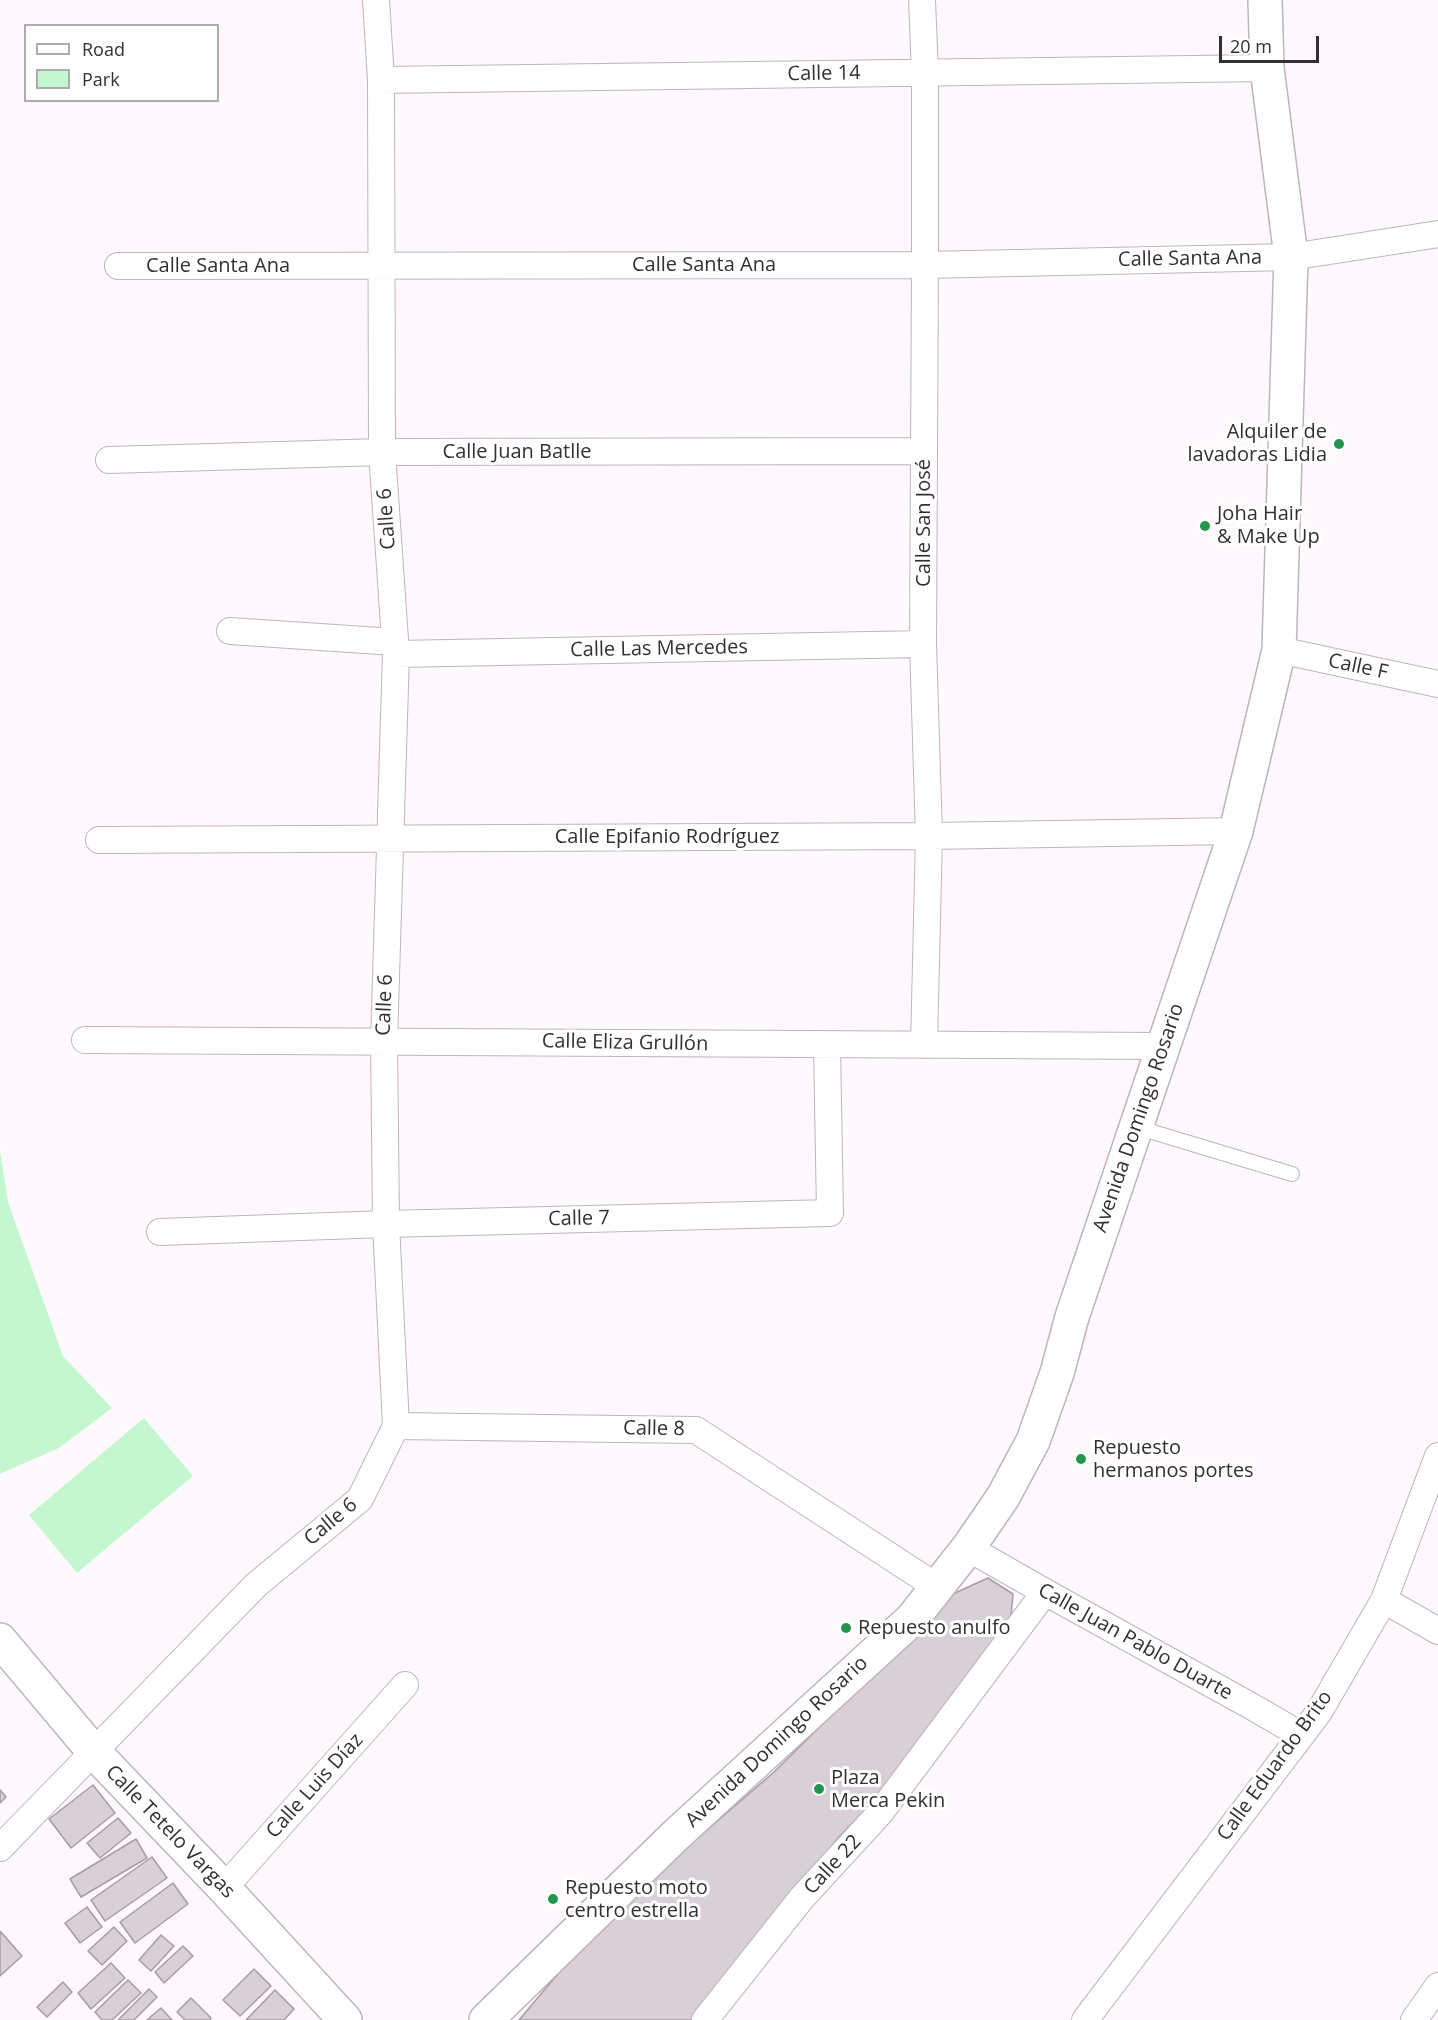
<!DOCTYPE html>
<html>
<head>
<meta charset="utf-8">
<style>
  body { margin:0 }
  #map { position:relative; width:1438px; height:2020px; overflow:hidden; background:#fff9fe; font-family:"Open Sans",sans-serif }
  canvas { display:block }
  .legend { position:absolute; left:24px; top:24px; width:195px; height:78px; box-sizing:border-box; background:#fff; border:2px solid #adacad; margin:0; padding:8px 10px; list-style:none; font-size:18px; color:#332f32 }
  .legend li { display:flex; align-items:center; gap:12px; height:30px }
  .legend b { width:30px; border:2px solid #adacad }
  .scale { position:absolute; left:1219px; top:36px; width:100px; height:27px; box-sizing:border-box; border:3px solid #332f32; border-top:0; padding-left:8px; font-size:18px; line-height:21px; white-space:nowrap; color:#332f32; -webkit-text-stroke:4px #fff; paint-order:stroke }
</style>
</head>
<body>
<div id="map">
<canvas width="1438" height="2020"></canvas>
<ul class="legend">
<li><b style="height:8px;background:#fff"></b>Road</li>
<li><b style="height:16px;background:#c4f7cf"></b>Park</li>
</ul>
<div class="scale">20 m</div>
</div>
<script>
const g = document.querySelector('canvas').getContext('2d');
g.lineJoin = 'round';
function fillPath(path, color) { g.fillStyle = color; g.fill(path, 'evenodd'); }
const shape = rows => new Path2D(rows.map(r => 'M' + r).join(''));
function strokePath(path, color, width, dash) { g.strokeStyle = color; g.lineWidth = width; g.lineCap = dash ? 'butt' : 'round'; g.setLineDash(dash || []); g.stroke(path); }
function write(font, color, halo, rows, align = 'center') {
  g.font = font + ' "Open Sans",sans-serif'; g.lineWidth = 6; g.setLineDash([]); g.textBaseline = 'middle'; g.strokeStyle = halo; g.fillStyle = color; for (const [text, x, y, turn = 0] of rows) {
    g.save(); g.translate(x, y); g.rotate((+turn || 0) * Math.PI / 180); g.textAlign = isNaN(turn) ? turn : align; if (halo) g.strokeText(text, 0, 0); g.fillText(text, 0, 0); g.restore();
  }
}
const green = shape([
  [0,1150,8,1202,63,1356,112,1408,59,1448,0,1474],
  [144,1418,193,1476,77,1573,29,1515]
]);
const building = shape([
  [988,1578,1013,1594,1011,1616,931,1727,870,1805,839,1837,691,2020,519,2020,578,1950,679,1854,774,1772,955,1593,988,1578],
  [93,1785,115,1813,71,1848,49,1819,93,1785],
  [0,1790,6,1797,0,1803,0,1790],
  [118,1818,131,1833,100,1858,87,1843,118,1818],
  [136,1839,147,1858,81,1897,70,1879,136,1839],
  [152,1857,167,1878,105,1921,91,1900,152,1857],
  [173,1883,188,1904,135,1943,120,1922,173,1883],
  [87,1907,102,1927,80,1943,65,1923,87,1907],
  [114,1927,127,1941,102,1965,88,1951,114,1927],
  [0,1931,22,1956,0,1976,0,1931],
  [161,1935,174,1946,151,1971,139,1960,161,1935],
  [183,1946,193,1956,164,1983,155,1972,183,1946],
  [111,1963,125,1978,91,2009,78,1993,111,1963],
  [254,1969,271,1986,240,2016,223,2000,254,1969],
  [128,1980,141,1993,112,2020,102,2020,95,2012,128,1980],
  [63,1982,72,1992,47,2017,37,2007,63,1982],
  [149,1989,157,1997,134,2020,118,2020,149,1989],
  [275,1990,294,2009,284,2020,246,2020,275,1990],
  [191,1998,211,2018,210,2020,185,2020,177,2012,191,1998],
  [161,2008,172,2020,147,2020,161,2008]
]);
const service = shape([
  [1136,1127,1292,1174]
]);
const minor = shape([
  [922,0,925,73,925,265,923,644,929,836,924,1045],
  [381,80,1267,68],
  [118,266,925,265,1291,257,1438,234],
  [109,460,382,452,924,451],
  [230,631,395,642],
  [1279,650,1438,684],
  [396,654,923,644],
  [99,840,929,836,1236,831],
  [85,1040,1165,1046],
  [160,1232,386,1224,830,1213,827,1045],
  [396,1426,696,1430,937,1587],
  [968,1548,1045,1592,1251,1706,1301,1735],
  [1384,1600,1438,1631],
  [0,1848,256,1585,360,1499,396,1426,386,1224,384,1041,396,654,382,452,381,80,376,0],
  [224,1888,405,1685],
  [705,2020,801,1899,880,1813,1045,1592],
  [1085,2020,1319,1712,1384,1600,1438,1456],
  [1414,2020,1438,1986]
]);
const tertiary = shape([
  [0,1640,94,1752,224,1888,345,2020]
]);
const secondary = shape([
  [486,2020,677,1834,912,1619,968,1548,1003,1497,1033,1441,1057,1373,1072,1317,1236,831,1279,650,1291,257,1267,68,1265,0]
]);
const markers = [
  [1339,444,6,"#24954f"],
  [1205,526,6,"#24954f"],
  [1081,1459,6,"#24954f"],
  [846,1628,6,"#24954f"],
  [819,1789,6,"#24954f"],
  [553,1899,6,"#24954f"]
];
const streetNames = [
  ["Calle 14",824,74,-1],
  ["Calle Santa Ana",1190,259,-1],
  ["Calle Santa Ana",704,265],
  ["Calle Santa Ana",218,266],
  ["Calle Juan Batlle",517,452],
  ["Calle 6",387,519,-94],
  ["Calle San José",924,523,-90],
  ["Calle Las Mercedes",659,649,-1],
  ["Calle F",1358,667,12],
  ["Calle Epifanio Rodríguez",667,837],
  ["Calle 6",385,1005,-88],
  ["Calle Eliza Grullón",625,1043,1],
  ["Avenida Domingo Rosario",1139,1118,-71],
  ["Calle 7",579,1219,-1],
  ["Calle 8",654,1429,1],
  ["Calle 6",331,1522,-40],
  ["Calle Juan Pablo Duarte",1135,1642,29],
  ["Avenida Domingo Rosario",777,1742,-43],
  ["Calle Eduardo Brito",1275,1766,-54],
  ["Calle Luis Díaz",315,1786,-48],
  ["Calle Tetelo Vargas",170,1832,46],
  ["Calle 22",833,1865,-47]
];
const poiNames = [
  ["Alquiler de",1327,432,"right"],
  ["lavadoras Lidia",1327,455,"right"],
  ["Joha Hair",1217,514],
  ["& Make Up",1217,537],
  ["Repuesto",1093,1448],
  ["hermanos portes",1093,1471],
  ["Repuesto anulfo",858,1628],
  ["Plaza",831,1778],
  ["Merca Pekin",831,1801],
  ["Repuesto moto",565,1888],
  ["centro estrella",565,1911]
];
fillPath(green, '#c4f7cf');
fillPath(building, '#d9cfd7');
strokePath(building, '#a69da4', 1.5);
strokePath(service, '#beb5bc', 16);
strokePath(minor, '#beb5bc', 28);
strokePath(tertiary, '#beb5bc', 36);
strokePath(secondary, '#beb5bc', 36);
strokePath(service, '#fff', 14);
strokePath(minor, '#fff', 26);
strokePath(tertiary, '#fff', 33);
strokePath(secondary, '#fff', 33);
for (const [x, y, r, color] of markers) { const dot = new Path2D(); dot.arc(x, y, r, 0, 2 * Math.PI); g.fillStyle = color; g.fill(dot); strokePath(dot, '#fff', 2); }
write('20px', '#332f32', '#fff', streetNames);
write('20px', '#332f32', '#fff', poiNames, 'left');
</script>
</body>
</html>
